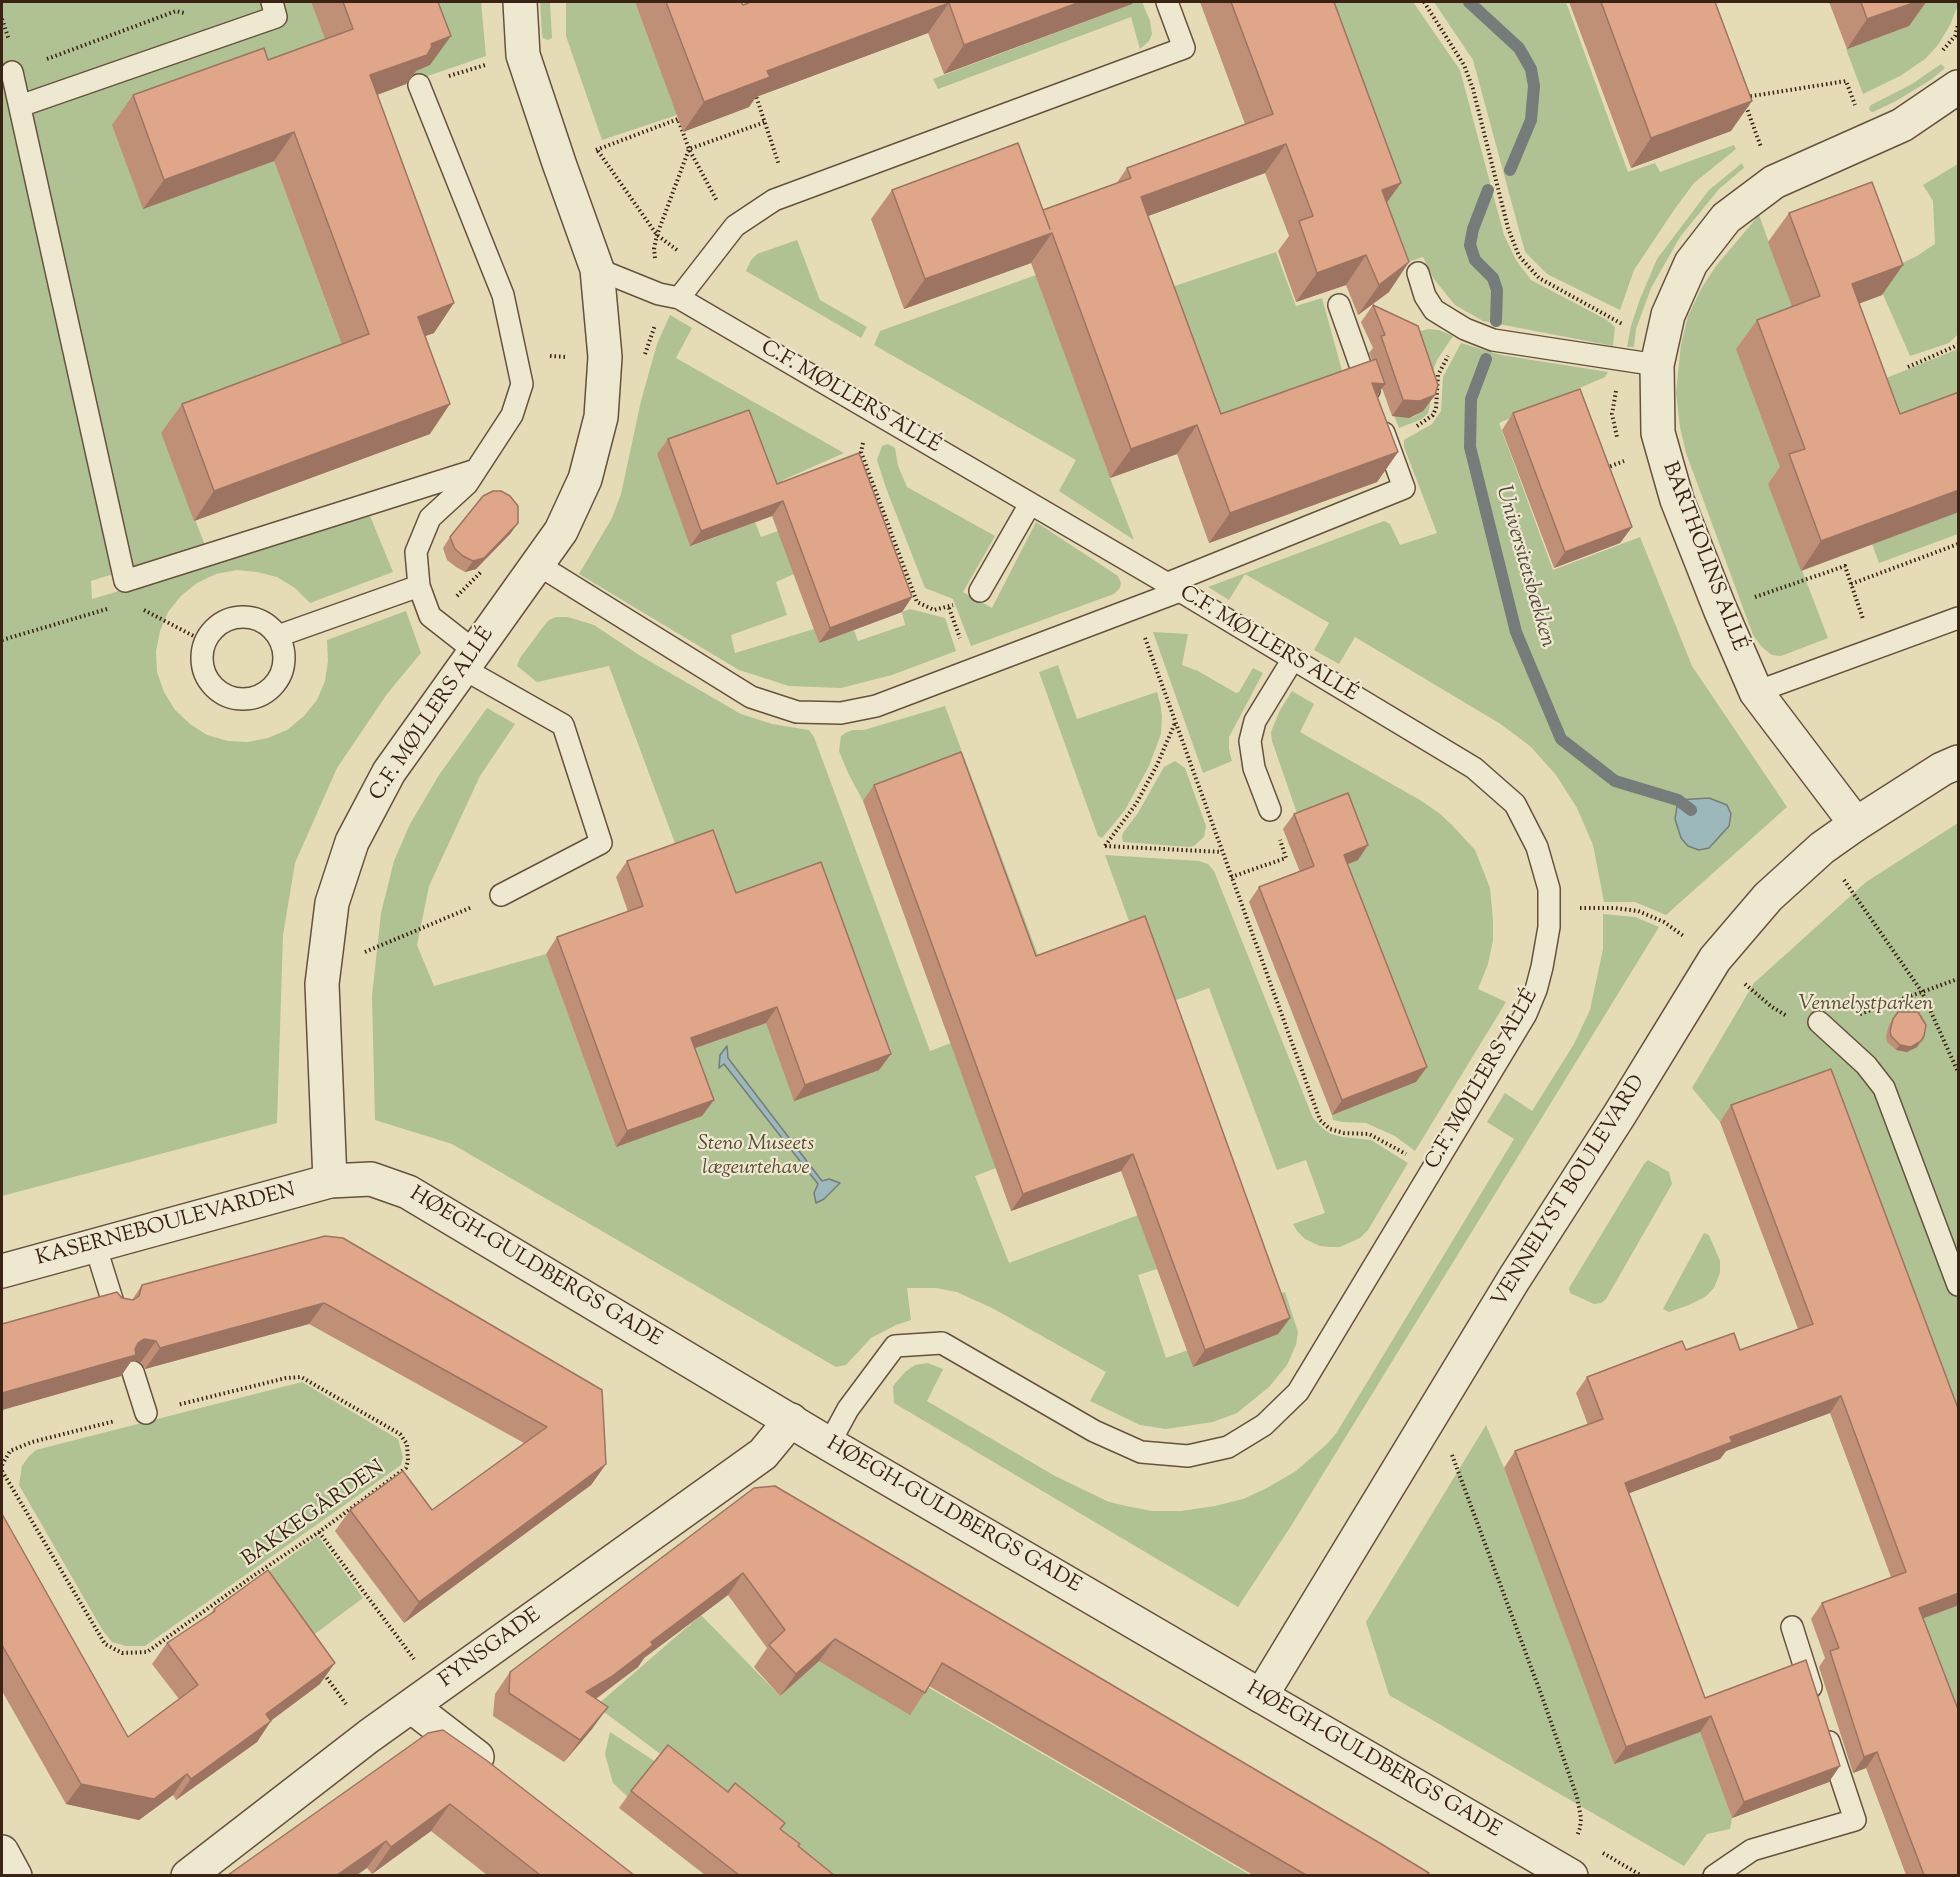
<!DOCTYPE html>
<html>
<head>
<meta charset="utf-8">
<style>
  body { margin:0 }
  #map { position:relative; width:1960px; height:1877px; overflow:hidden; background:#e6dbb7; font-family:"Sorts Mill Goudy",serif }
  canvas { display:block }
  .frame { position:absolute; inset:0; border:3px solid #3a2315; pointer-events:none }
</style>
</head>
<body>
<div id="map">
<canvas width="1960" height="1877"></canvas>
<div class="frame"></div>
</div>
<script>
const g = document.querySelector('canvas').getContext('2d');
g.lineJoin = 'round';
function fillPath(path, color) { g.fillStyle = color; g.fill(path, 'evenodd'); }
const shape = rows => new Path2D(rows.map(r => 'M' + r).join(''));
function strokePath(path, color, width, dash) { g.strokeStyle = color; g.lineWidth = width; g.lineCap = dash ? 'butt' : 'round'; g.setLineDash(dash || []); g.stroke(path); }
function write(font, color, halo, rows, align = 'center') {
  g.font = font + ' "Sorts Mill Goudy",serif'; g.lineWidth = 4.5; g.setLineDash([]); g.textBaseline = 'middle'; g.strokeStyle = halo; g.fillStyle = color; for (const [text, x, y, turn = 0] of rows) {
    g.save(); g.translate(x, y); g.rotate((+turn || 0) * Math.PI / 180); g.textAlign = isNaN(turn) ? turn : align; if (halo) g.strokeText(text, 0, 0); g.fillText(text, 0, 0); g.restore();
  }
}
const green = shape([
  [2,2,311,2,333,59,274,161,349,364,161,433,205,545,91,581,92,599,370,516,393,572,310,603,295,588,277,577,257,572,237,570,216,574,197,583,181,596,168,612,160,631,156,651,157,672,164,692,175,710,190,724,207,735,228,741,248,742,268,738,287,730,304,716,317,700,325,681,328,661,327,640,406,611,421,653,387,694,337,768,295,863,283,935,277,1123,2,1196],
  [406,2,481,2,486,56,413,81,410,73,430,65],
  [540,2,550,2,552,38,548,40,543,38,542,33],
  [566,2,635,2,677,115,602,140,566,36],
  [1131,2,1142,2,1150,21,1152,34,1149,41,1140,49,1131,17,938,89,933,79,1132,4],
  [1302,2,1413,2,1460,70,1504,235,1516,260,1531,280,1607,320,1615,327,1613,346,1483,321,1455,305,1433,278,1423,257,1381,271],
  [1434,2,1566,2,1628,172,1655,163,1660,172,1734,145,1736,149,1694,183,1674,210,1634,270,1620,310,1547,274,1525,252,1473,60],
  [1900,2,1958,2,1958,5,1950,25,1938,45,1925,59,1900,76,1863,94,1846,49,1909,26],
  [1941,64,1945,68,1932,79,1896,101,1873,112,1870,111,1869,108,1871,105,1912,84],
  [1742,163,1744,168,1719,189,1680,237,1651,288,1636,329,1634,347,1627,347,1631,326,1640,299,1657,259,1709,190],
  [1958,164,1958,334,1949,343,1910,356,1875,276,1917,256,1935,244,1933,201,1923,185],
  [1759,215,1799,326,1785,478,1769,484,1828,638,1781,656,1772,655,1768,652,1761,646,1753,635,1686,453,1680,427,1676,393,1681,344,1688,316,1701,289,1716,266],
  [797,240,820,300,867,327,861,338,746,271,751,260,757,254],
  [1276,252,1296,306,1322,298,1346,385,1201,443,1148,295],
  [1036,275,1110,478,1134,540,1059,491,1076,460,874,345,880,331],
  [670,315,692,328,676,358,844,453,783,480,785,492,691,546,755,522,761,537,778,531,794,574,776,582,787,615,731,635,735,653,814,629,819,643,854,630,858,641,905,625,902,612,910,609,945,618,956,651,892,675,841,688,789,686,739,670,579,574,612,518,621,494,641,401,657,344],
  [1428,329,1439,330,1453,336,1437,360,1431,375,1431,399,1428,413,1422,419,1399,428,1392,410,1401,417,1409,418,1415,416,1424,408,1414,333],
  [1461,343,1501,355,1608,372,1605,377,1499,423,1553,570,1640,537,1692,666,1787,807,1666,915,1635,902,1604,902,1593,845,1577,808,1556,775,1531,747,1518,737,1499,723,1355,637,1339,664,1314,650,1329,623,1245,574,1229,600,1208,587,1384,521,1390,524,1400,545,1437,533,1404,447,1404,440,1432,424,1441,411,1443,377],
  [1958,349,1958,413,1880,443,1859,389],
  [888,444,895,448,898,466,907,487,995,536,963,592,992,608,1036,522,1118,576,1121,583,1120,588,1114,594,971,646,953,599,925,588,886,488,877,460,882,446],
  [1958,512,1958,534,1879,563,1872,544],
  [556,617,568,617,594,625,639,655,741,714,772,724,809,730,814,737,930,1051,951,1043,996,1168,975,1176,1009,1263,1138,1215,1157,1269,1138,1275,1166,1358,1188,1350,1266,1299,1285,1292,1298,1332,1296,1345,1287,1365,1269,1387,1237,1413,1213,1422,1166,1429,1140,1425,1090,1401,1106,1372,994,1309,957,1292,936,1288,907,1288,911,1320,896,1325,871,1338,846,1365,836,1367,452,1144,375,1120,372,996,381,913,394,861,410,824,439,775,487,708,515,724,480,776,429,886,417,945,434,986,546,954,616,1147,702,1116,679,1054,766,1023,786,1077,724,909,679,854,609,666,537,682,517,666,520,658,543,627,549,620],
  [1153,632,1188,634,1182,665,1198,671,1236,693,1239,692,1253,668,1263,673,1229,737,1229,749,1232,761,1203,773],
  [1058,665,1077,719,1157,692,1160,703,1162,716,1161,734,1149,766,1125,810,1102,838,1098,836,1039,672],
  [1292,691,1314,704,1300,732,1420,800,1439,813,1452,825,1475,850,1490,888,1493,920,1493,940,1488,964,1478,989,1506,1002,1415,1151,1395,1136,1366,1123,1343,1122,1333,1120,1332,1115,1416,1082,1300,822,1272,741,1271,732,1280,710],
  [945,706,1042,966,1058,1013,950,769,863,801,848,773,839,751,841,736,847,732,853,730,864,730],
  [1175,761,1185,768,1206,826,1204,837,1194,846,1189,847,1123,842,1122,838,1123,833,1138,813,1164,767],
  [1958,823,1958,1458,1720,1122,1692,1088,1754,983,1866,882],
  [1105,855,1199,861,1208,864,1214,871,1313,1118,1322,1128,1331,1134,1343,1137,1371,1140,1408,1163,1368,1230,1360,1238,1340,1247,1331,1247,1320,1246,1305,1239,1297,1231,1293,1224,1325,1213,1306,1160,1277,1170,1209,988,1160,1006],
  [1603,914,1635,917,1659,927,1291,1526,1238,1607,894,1403,893,1386,905,1372,915,1365,928,1363,943,1369,927,1401,1055,1476,1109,1502,1131,1507,1152,1511,1181,1511,1215,1506,1243,1499,1267,1488,1296,1471,1328,1443,1337,1432,1514,1139,1487,1122,1505,1093,1532,1111,1574,1044,1590,1010,1603,949],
  [1648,1160,1669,1172,1672,1184,1606,1299,1601,1303,1594,1304,1570,1293,1569,1288,1644,1164],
  [1704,1233,1709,1235,1720,1261,1720,1273,1714,1288,1705,1297,1689,1305,1669,1312,1663,1309],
  [302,1382,398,1439,403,1457,401,1465,145,1646,126,1646,112,1642,103,1631,19,1485,22,1466,29,1456,36,1450],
  [1486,1425,1504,1468,1614,1763,1700,1732,1732,1818,1730,1829,1707,1834,1684,1866,1389,1695,1366,1622],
  [318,1536,363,1598,308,1639,263,1576],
  [1958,1605,1958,1759,1908,1624],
  [701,1615,780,1696,826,1619,926,1686,1250,1875,823,1875,596,1706],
  [610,1732,656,1762,628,1797,613,1783,605,1754]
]);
const water = shape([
  [1709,798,1727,805,1731,814,1729,826,1709,848,1699,850,1688,846,1681,838,1675,819,1678,800,1709,798],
  [727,1046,728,1058,822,1181,829,1179,840,1183,824,1199,816,1203,814,1193,818,1184,724,1064,719,1068,720,1055,727,1046]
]);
const stream = shape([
  [1469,2,1519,48,1531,69,1534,86,1531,120,1510,170],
  [1488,190,1473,229,1470,245,1475,260,1493,278,1497,290,1496,321],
  [1486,359,1471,399,1470,447,1516,632,1561,739,1615,781,1678,800,1691,810]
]);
const path = shape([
  [1424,2,1464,65,1473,89,1508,228,1519,256,1539,278,1624,325],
  [2,19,9,40],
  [1943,50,1955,36,1958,25],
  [47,59,176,11,184,13],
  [449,76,485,65],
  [755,93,779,165],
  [1746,97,1846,81,1855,105],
  [1746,106,1761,147],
  [596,150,678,119,689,149,717,201],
  [598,151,657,235,677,250],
  [655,258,654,249,657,235,689,149,765,122],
  [645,354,655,325],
  [550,356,567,357],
  [1908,367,1958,345],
  [1616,391,1612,414,1617,437],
  [1417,426,1433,415,1436,408,1438,375,1448,356],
  [863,443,861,452,917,602,934,610,953,605],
  [1606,468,1624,461],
  [1851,584,1958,544],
  [457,596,481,572],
  [1755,597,1845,566,1863,619],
  [949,608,960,638],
  [144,610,205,642],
  [1145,638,1320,1120,1330,1129,1344,1133,1369,1134,1406,1154],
  [2,640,107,609],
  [1105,846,1136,804,1157,765,1175,723],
  [1105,846,1222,852],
  [1231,877,1286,858,1280,840],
  [1844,880,1922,992,1958,1072],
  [1580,908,1615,908,1638,911,1664,922,1685,937],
  [365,952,472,907],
  [1745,984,1772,1007,1787,1016],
  [1860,1014,1958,979],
  [1452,1455,1544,1702,1577,1797,1581,1818,1580,1828,1577,1836],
  [2,1465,10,1451,32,1442,115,1421],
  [2,1471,105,1644,122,1653,147,1652,253,1576,319,1532,406,1468,408,1461,407,1444,400,1434,301,1377,286,1378,177,1405],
  [319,1532,414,1659],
  [324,1674,346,1704],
  [1603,1853,1642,1876]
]);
const service = shape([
  [12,72,125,581,476,470],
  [419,85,503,295,522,384,512,415,467,484,430,518,416,552,419,586,430,616,476,652],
  [20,106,276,17,272,2],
  [597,269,659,294,679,298,1180,591,1474,768,1515,804,1537,847,1549,889,1549,927,1542,967,1536,990,1526,1014,1298,1392,1264,1425,1228,1447,1188,1456,1141,1452,1094,1431,942,1343,895,1346,848,1409,829,1444],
  [1418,273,1425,296,1434,310,1465,329,1493,340,1657,365],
  [679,298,735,226,774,200,1184,48,1167,2],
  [1339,305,1369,390],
  [537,564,751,697,797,712,841,713,876,706,1180,591],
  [1166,584,1404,488,1384,433],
  [980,591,1030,504],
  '202 658a41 41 0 1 1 82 0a41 41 0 1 1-82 0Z',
  [278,636,419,586],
  [464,669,563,725,601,843,501,895],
  [1756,692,1958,618],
  [1270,810,1254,768,1250,741,1255,721,1293,659],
  [1819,1022,1866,1065,1884,1088,1958,1285],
  [95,1245,115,1309],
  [133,1372,146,1413],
  [1792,1627,1811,1687],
  [1714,1876,1752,1850,1855,1820,1829,1742]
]);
const minor = shape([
  [1856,824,1756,692,1720,609,1677,500,1658,433,1657,365,1668,315,1691,263,1726,218,1774,182,1902,125,1958,87],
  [330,1181,322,984,332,903,352,842,389,772,561,531,585,479,601,417,605,357,597,269,559,163,523,55,520,2],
  [1261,1696,1571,1876],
  [411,1706,477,1757],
  [2,1852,15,1876],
  [188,1876,369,1736,763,1454,791,1420]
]);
const tertiary = shape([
  [2,1271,330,1181,371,1179,408,1192,829,1444,1261,1696,1514,1279,1620,1114,1715,959,1768,897,1822,848,1856,824,1942,769,1958,762]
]);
const wall = shape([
  [311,2,438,2,430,65,416,71,406,84,377,95,434,333,425,336,430,434,194,521,161,433,182,404,342,345,274,161,143,209,112,125,133,95,268,60,325,39],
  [635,2,741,2,743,5,751,2,1132,4,944,74,928,33,756,97,749,107,683,132],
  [1200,2,1334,2,1387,203,1389,292,1358,315,1346,285,1296,302,1278,251,1289,236,1265,173,1148,216,1221,414,1372,360,1369,353,1373,348,1361,322,1373,305,1435,395,1423,411,1409,418,1392,416,1382,388,1377,396,1398,452,1377,482,1209,543,1177,454,1110,478,1031,263,904,309,871,219,892,190,1043,210,1116,184,1127,168,1245,124],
  [1569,2,1715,2,1731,131,1631,168],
  [1829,2,1926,2,1909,26,1847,49],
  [1789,213,1882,295,1859,303,1900,414,1959,392,1801,571,1768,484,1780,467,1736,349,1757,320,1792,307,1768,242],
  [1513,413,1632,527,1620,543,1554,568,1502,430],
  [668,439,777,484,912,597,902,612,819,643,772,516,690,546,657,454],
  [518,523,510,534,476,569,465,572,456,567,447,560,443,548,450,537],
  [874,785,1036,956,1290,1318,1278,1334,1193,1367,1121,1171,1011,1211,863,801],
  [1294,814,1358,860,1347,864,1416,1082,1332,1115,1249,902,1259,887,1300,872,1283,829],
  [627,861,736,893,891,1054,879,1070,794,1101,766,1023,695,1048,702,1116,616,1147,546,954,557,937,628,912,616,877],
  [1898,1012,1921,1041,1917,1047,1907,1052,1896,1050,1887,1042,1886,1036,1889,1025],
  [1731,1105,1959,1411,1959,1605,1923,1618,1959,1875,1906,1875,1866,1768,1853,1773,1819,1667,1825,1658,1811,1619,1822,1603,1891,1577,1830,1413,1726,1451,1720,1459,1629,1493,1705,1698,1829,1782,1732,1818,1700,1732,1614,1764,1504,1468,1515,1451,1588,1425,1576,1393,1587,1377,1686,1350,1740,1350,1798,1329,1720,1122],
  [325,1236,606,1464,591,1485,404,1623,335,1531,350,1510,432,1510,524,1443,309,1324,145,1369,141,1362,132,1360,121,1376,2,1410,2,1324,122,1298,132,1300,142,1285],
  [754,1488,1427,1875,1253,1875,929,1686,910,1715,819,1661,780,1696,754,1667,767,1648,728,1595,644,1658,638,1667,596,1699,592,1729,564,1762,493,1716,495,1694,510,1672],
  [2,1514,128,1737,179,1699,152,1664,167,1643,210,1615,214,1609,320,1684,271,1720,257,1742,176,1800,173,1795,139,1820,66,1804,2,1691],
  [428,1733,634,1875,487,1875,431,1831,372,1874,367,1868],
  [631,1791,728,1792,780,1830,798,1846,834,1875,705,1875,619,1808]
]);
const shadedWall = shape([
  [1080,2,1134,2,1132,4,944,74,964,45],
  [1916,2,1926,2,1909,26,1847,49,1867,19],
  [949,3,928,33,756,97,749,107,683,132,704,102,767,71],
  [451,36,430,65,416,71,406,84,350,105,370,75,431,44],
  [1752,101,1731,131,1631,168,1651,138],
  [294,132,274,161,143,209,164,180],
  [1286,144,1265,173,1121,226,1141,197],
  [1401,183,1380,212,1382,190],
  [1052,233,1031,263,904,309,925,279],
  [1366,255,1346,285,1296,302,1317,273],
  [1409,262,1389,292,1358,315,1379,285],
  [1903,265,1882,295,1832,314,1852,284],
  [454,303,434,333,397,346,418,317],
  [1372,383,1385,384,1364,414],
  [1435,395,1423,411,1409,418,1392,416,1403,400],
  [450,404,430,434,194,521,214,491],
  [1197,425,1177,454,1110,478,1131,449],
  [1398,452,1377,482,1209,543,1230,513],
  [1959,490,1959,512,1801,571,1821,541],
  [783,501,772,516,690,546,701,531],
  [518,523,510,534,476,569,465,572,473,561],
  [1632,527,1620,543,1554,568,1565,552],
  [912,597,902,612,819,643,830,628],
  [1368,845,1358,860,1333,870,1344,855],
  [777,1007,766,1023,679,1054,691,1038],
  [1921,1041,1917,1047,1907,1052,1896,1050,1900,1045],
  [891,1054,879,1070,794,1101,805,1085],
  [1427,1067,1416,1082,1332,1115,1342,1100],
  [714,1100,702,1116,616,1147,627,1131],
  [1133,1154,1121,1171,1011,1211,1023,1194],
  [324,1303,309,1324,145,1369,160,1348],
  [1290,1318,1278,1334,1193,1367,1205,1350],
  [144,1339,156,1341,141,1362,132,1360,121,1376,2,1410,2,1393,138,1343],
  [1841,1396,1830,1413,1726,1451,1720,1459,1614,1499,1625,1483,1730,1437],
  [606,1464,591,1485,404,1623,419,1602],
  [743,1573,728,1595,644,1658,638,1667,595,1699,586,1692],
  [1959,1593,1959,1605,1908,1624,1919,1608],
  [835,1639,819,1661,780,1696,796,1674],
  [335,1663,320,1684,252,1735,266,1714],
  [608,1707,592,1729,564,1762,580,1740],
  [1711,1716,1700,1732,1614,1764,1626,1747],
  [271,1721,257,1742,176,1800,191,1779],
  [1877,1752,1866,1768,1853,1773,1864,1757],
  [1840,1766,1829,1782,1732,1818,1744,1802],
  [187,1774,173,1795,139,1820,66,1804,81,1784],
  [450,1804,431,1831,372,1874,391,1847],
  [386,1841,367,1868,357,1875,337,1875]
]);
const building = shape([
  [343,2,438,2,451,36,431,44,432,46,427,55,370,75,454,303,418,317,450,404,214,491,182,404,369,334,294,132,164,180,133,95,264,48,268,60,353,29,343,2],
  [666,2,741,2,743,5,751,2,1080,2,964,45,949,3,767,71,770,77,704,102,666,2],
  [1231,2,1334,2,1401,183,1382,190,1409,262,1379,285,1366,255,1317,273,1299,221,1313,216,1286,144,1141,197,1221,414,1376,359,1385,384,1372,383,1398,452,1230,513,1197,425,1131,449,1052,233,925,279,892,190,1018,143,1050,229,1043,210,1131,178,1127,168,1273,114,1231,2],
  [1601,2,1715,2,1752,101,1651,138,1601,2],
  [1861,2,1916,2,1867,19,1861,2],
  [1872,182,1903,265,1852,284,1900,414,1959,392,1959,490,1821,541,1789,454,1805,449,1757,320,1820,296,1789,213,1872,182],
  [1373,305,1418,326,1438,385,1435,395,1420,401,1403,400,1381,336,1385,335,1373,305],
  [1580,389,1632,527,1565,552,1513,413,1580,389],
  [749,410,777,484,859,453,912,597,830,628,783,501,701,531,668,439,749,410],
  [493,491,501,491,510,496,518,506,518,523,484,558,473,561,463,556,455,549,450,537,483,496,493,491],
  [961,752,1036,956,1145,916,1290,1318,1205,1350,1133,1154,1023,1194,874,785,961,752],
  [1348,793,1368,845,1344,855,1427,1067,1342,1100,1259,887,1314,866,1294,814,1348,793],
  [713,830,736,893,821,862,891,1054,805,1085,777,1007,691,1038,714,1100,627,1131,557,937,643,906,627,861,713,830],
  [1898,1012,1918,1012,1926,1025,1924,1036,1921,1041,1911,1047,1900,1045,1891,1036,1890,1031,1893,1019,1898,1012],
  [1831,1069,1959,1411,1959,1593,1919,1608,1959,1712,1959,1875,1924,1875,1877,1752,1864,1757,1830,1651,1839,1648,1822,1603,1906,1572,1841,1396,1730,1437,1732,1442,1625,1483,1705,1698,1806,1660,1840,1766,1744,1802,1711,1716,1626,1747,1515,1451,1603,1419,1587,1377,1682,1341,1686,1350,1734,1333,1740,1350,1813,1324,1731,1105,1831,1069],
  [325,1236,343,1238,602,1390,606,1464,419,1602,350,1510,403,1471,432,1510,547,1427,324,1303,160,1348,156,1341,144,1339,138,1343,135,1349,136,1355,2,1393,2,1324,117,1292,122,1298,133,1300,139,1296,142,1285,325,1236],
  [775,1486,1378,1842,1429,1873,1427,1875,1306,1875,942,1663,925,1693,835,1639,796,1674,769,1645,785,1630,743,1573,651,1642,653,1645,611,1677,586,1692,608,1707,580,1740,509,1693,510,1672,754,1488,775,1486],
  [2,1514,128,1737,198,1685,167,1643,215,1611,214,1609,268,1570,335,1663,266,1714,271,1721,191,1779,187,1774,154,1799,81,1784,2,1645,2,1514],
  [443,1730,486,1760,634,1875,540,1875,450,1804,391,1847,386,1841,337,1875,228,1875,428,1733,443,1730],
  [668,1745,728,1792,735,1783,785,1823,780,1829,800,1844,798,1846,834,1875,739,1875,631,1791,668,1745]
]);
const streetNames = [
  ["C.F. MØLLERS ALLÉ",850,398,30],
  ["BARTHOLINS ALLÉ",1703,557,69],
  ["C.F. MØLLERS ALLÉ",1268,645,31],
  ["C.F. MØLLERS ALLÉ",433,715,-56],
  ["C.F. MØLLERS ALLÉ",1483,1080,-60],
  ["VENNELYST BOULEVARD",1570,1192,-58],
  ["KASERNEBOULEVARDEN",166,1226,-15],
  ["HØEGH-GULDBERGS GADE",535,1268,31],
  ["BAKKEGÅRDEN",314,1515,-35],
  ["HØEGH-GULDBERGS GADE",953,1516,30],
  ["FYNSGADE",491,1649,-36],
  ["HØEGH-GULDBERGS GADE",1373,1761,30]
];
const parkNames = [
  ["Vennelystparken",1866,1005],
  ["Steno Museets",756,1145],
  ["lægeurtehave",756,1169]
];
const waterNames = [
  ["Universitetsbækken",1524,567,74]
];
fillPath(green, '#b0c193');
fillPath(water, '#9db8bb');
strokePath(water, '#757c79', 1.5);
strokePath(stream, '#757c79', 12);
strokePath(service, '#65513e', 24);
strokePath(minor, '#65513e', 36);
strokePath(tertiary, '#65513e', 36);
strokePath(path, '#3a2315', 4, [1.5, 3]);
strokePath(service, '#efe8d0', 21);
strokePath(minor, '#efe8d0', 33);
strokePath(tertiary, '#efe8d0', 33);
fillPath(wall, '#c08f77');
fillPath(shadedWall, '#9c7461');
fillPath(building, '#dfa68a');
strokePath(building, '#9c7461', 1.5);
write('21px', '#3a2315', '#efe8d0', streetNames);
write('italic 21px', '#584a34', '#efe8d0', parkNames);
write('italic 22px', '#53483e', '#efe8d0', waterNames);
</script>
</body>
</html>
